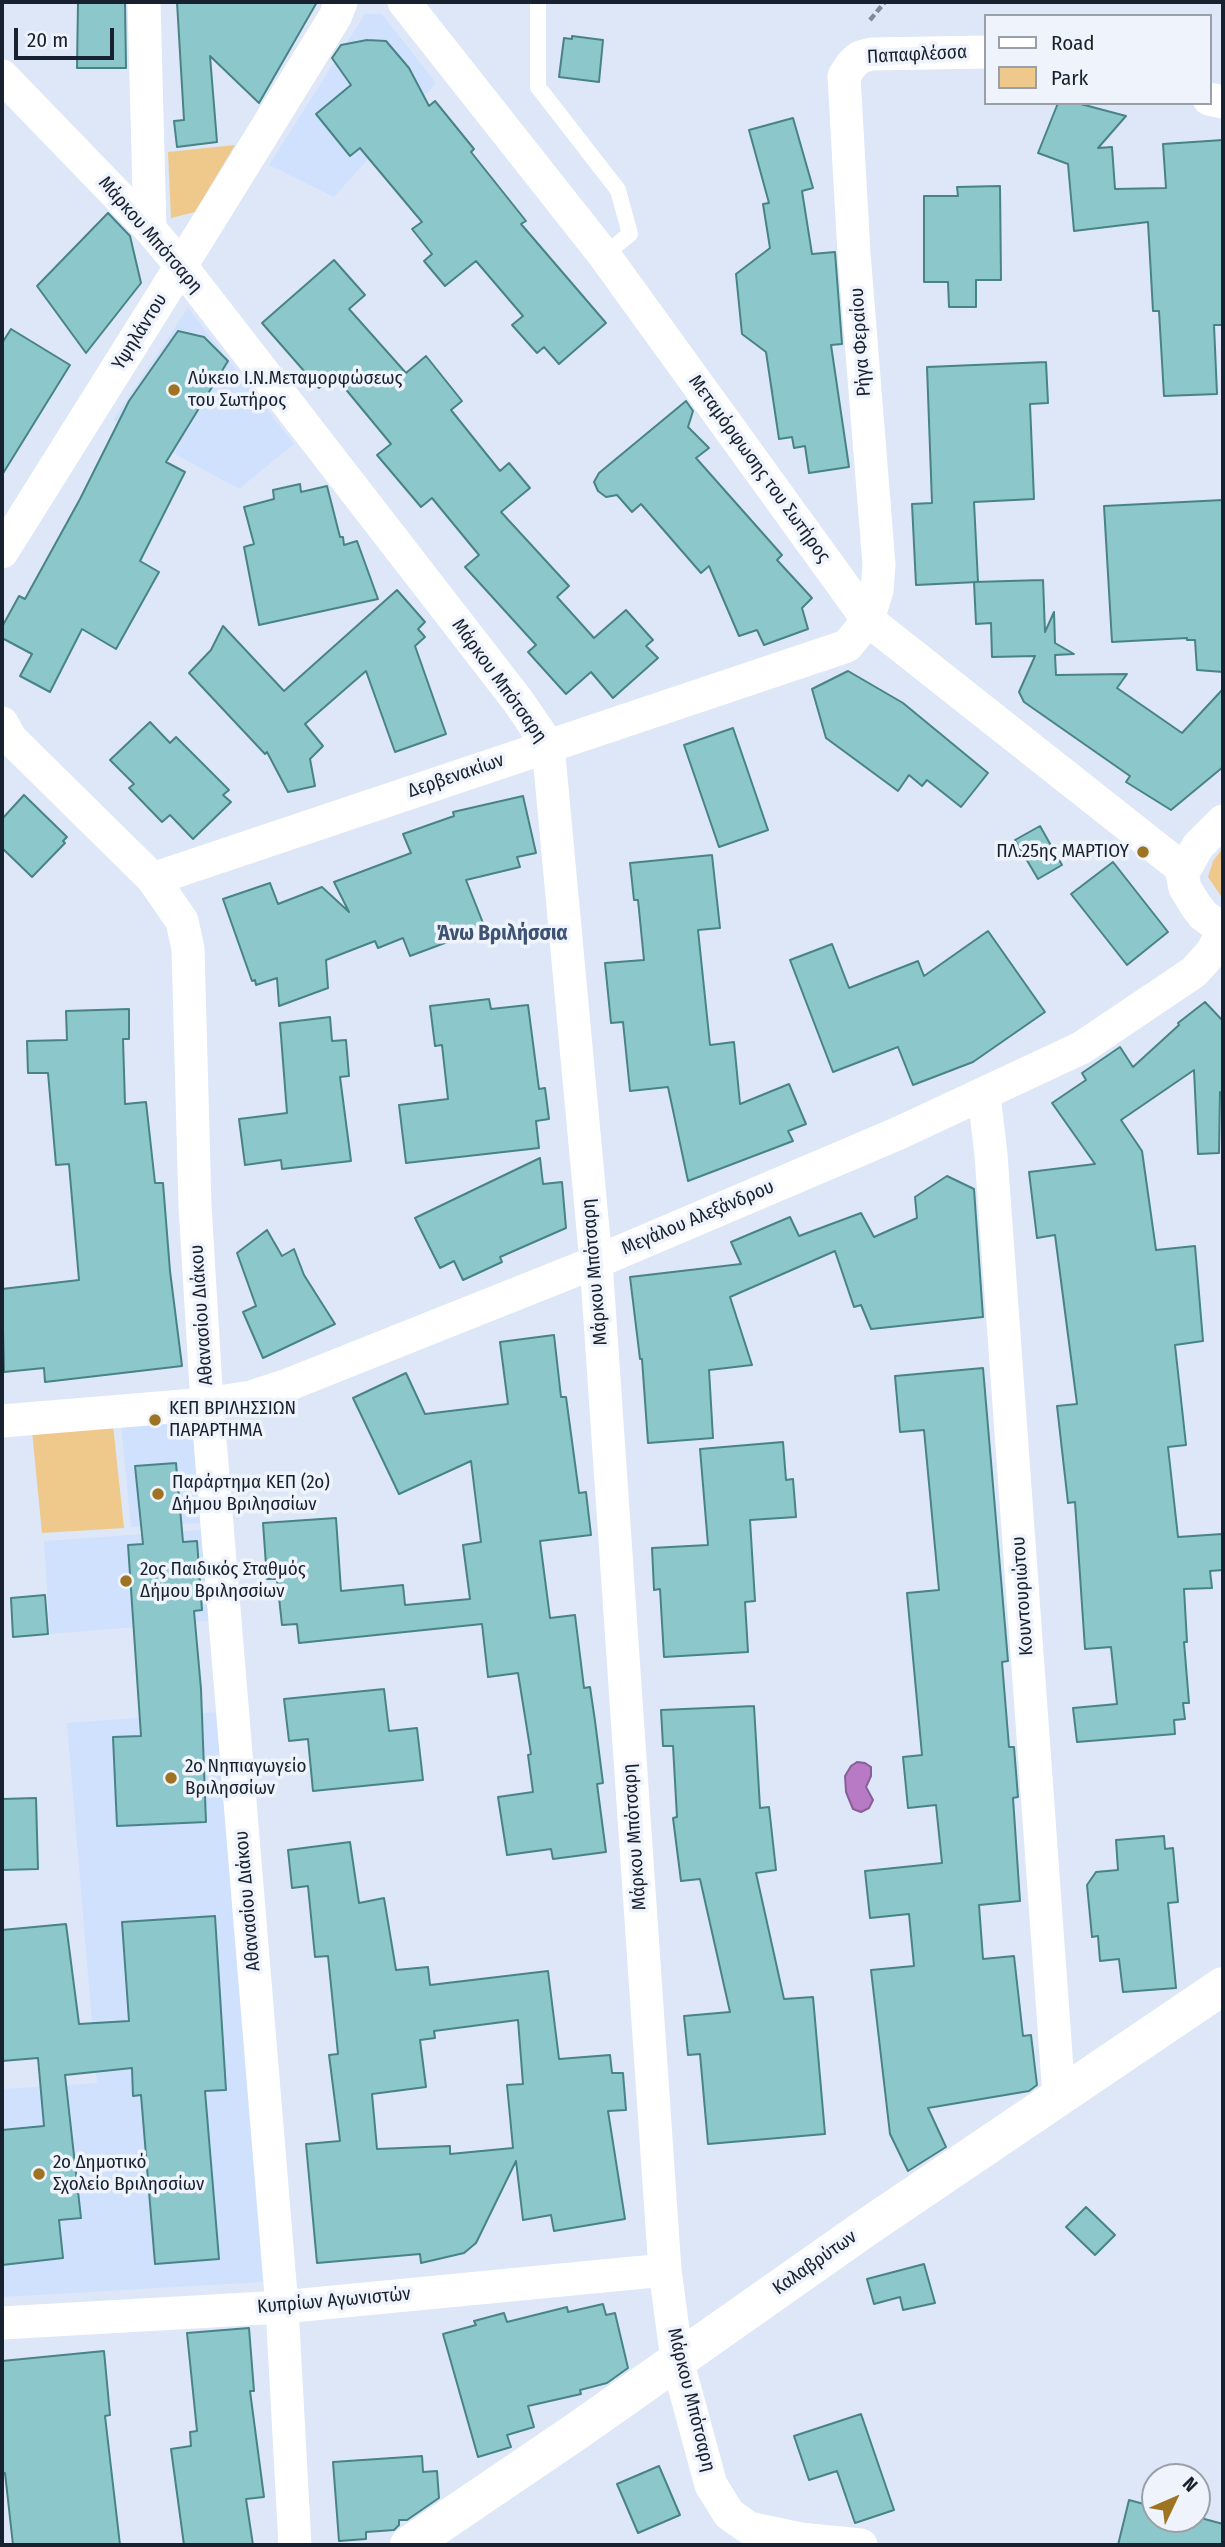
<!DOCTYPE html>
<html>
<head>
<meta charset="utf-8">
<style>
  body { margin:0 }
  #map { position:relative; width:1225px; height:2547px; overflow:hidden; background:#dde7f8; font-family:"Fira Sans Condensed",sans-serif }
  canvas { display:block }
  .frame { position:absolute; inset:0; border:4px solid #18212f; pointer-events:none }
  .legend { position:absolute; left:984px; top:14px; width:228px; height:91px; box-sizing:border-box; background:#eff4fc; border:2px solid #99a0aa; margin:0; padding:9px 12px; list-style:none; font-size:21px; color:#18212f }
  .legend li { display:flex; align-items:center; gap:14px; height:35px }
  .legend b { width:35px; border:2px solid #99a0aa }
  .north { position:absolute; left:1141px; top:2463px; width:70px; height:70px; box-sizing:border-box; background:#eff4fc; border:2px solid #99a0aa; border-radius:50%; rotate:46deg; font-size:19px; font-weight:700; line-height:28px; text-align:center; color:#18212f }
  .north::after { content:''; display:block; margin:auto; width:24px; height:32px; background:#9e7423; clip-path:polygon(50% 0,100% 100%,50% 72%,0 100%) }
  .scale { position:absolute; left:14px; top:28px; width:100px; height:32px; box-sizing:border-box; border:4px solid #18212f; border-top:0; padding-left:9px; font-size:21px; line-height:24px; white-space:nowrap; color:#18212f; -webkit-text-stroke:5px #eff4fc; paint-order:stroke }
</style>
</head>
<body>
<div id="map">
<canvas width="1225" height="2547"></canvas>
<div class="frame"></div>
<ul class="legend">
<li><b style="height:9px;background:#fff"></b>Road</li>
<li><b style="height:19px;background:#eec98b"></b>Park</li>
</ul>
<div class="north">N</div>
<div class="scale">20 m</div>
</div>
<script>
const g = document.querySelector('canvas').getContext('2d');
g.lineJoin = 'round';
function fillPath(path, color) { g.fillStyle = color; g.fill(path, 'evenodd'); }
const shape = rows => new Path2D(rows.map(r => 'M' + r).join(''));
function strokePath(path, color, width, dash) { g.strokeStyle = color; g.lineWidth = width; g.lineCap = dash ? 'butt' : 'round'; g.setLineDash(dash || []); g.stroke(path); }
function write(font, color, halo, rows, align = 'center') {
  g.font = font + ' "Fira Sans Condensed",sans-serif'; g.lineWidth = 7; g.setLineDash([]); g.textBaseline = 'middle'; g.strokeStyle = halo; g.fillStyle = color; for (const [text, x, y, turn = 0] of rows) {
    g.save(); g.translate(x, y); g.rotate((+turn || 0) * Math.PI / 180); g.textAlign = isNaN(turn) ? turn : align; if (halo) g.strokeText(text, 0, 0); g.fillText(text, 0, 0); g.restore();
  }
}
const built = shape([
  [365,14,382,14,436,83,334,197,269,165],
  [188,308,294,444,239,489,113,420],
  [192,1420,200,1523,131,1527,121,1425],
  [201,1530,209,1621,50,1634,44,1541],
  [218,1712,263,2282,2,2297,2,2089,97,2083,67,1723]
]);
const green = shape([
  [235,145,195,212,171,218,168,152],
  [1223,848,1223,899,1208,877,1213,861],
  [113,1425,124,1528,42,1533,32,1431]
]);
const water = shape([
  [857,1762,865,1763,871,1767,871,1776,866,1787,873,1800,869,1808,861,1812,853,1809,846,1792,845,1776,851,1766,857,1762]
]);
const building = shape([
  [78,2,125,2,126,68,77,68,78,2],
  [177,2,317,2,259,103,210,56,217,142,177,147,174,121,184,120,177,2],
  [572,36,603,40,599,82,559,77,564,38,572,39,572,36],
  [367,40,386,41,409,68,429,106,435,101,474,149,471,152,526,221,521,224,606,323,559,364,544,347,537,353,512,325,523,316,476,261,445,286,424,261,432,254,412,229,422,222,360,148,350,156,316,114,351,85,332,58,341,45,367,40],
  [1058,103,1077,103,1126,116,1098,148,1112,147,1115,189,1166,188,1163,144,1223,140,1223,325,1214,325,1217,394,1164,396,1159,311,1153,311,1148,222,1074,231,1068,164,1038,153,1058,103],
  [793,118,813,188,802,191,812,254,835,252,842,344,831,345,849,467,809,473,805,446,794,448,792,437,779,439,766,352,742,334,736,274,770,248,763,204,769,203,749,130,793,118],
  [1000,186,1001,280,976,280,976,307,949,307,948,282,924,282,924,196,958,196,957,187,1000,186],
  [108,213,130,236,141,283,86,353,37,286,108,213],
  [334,260,365,295,349,309,406,373,426,356,462,401,451,410,500,471,509,463,530,488,501,512,569,586,557,597,594,638,626,610,653,640,646,646,658,658,613,698,591,672,566,694,528,652,536,645,465,567,479,555,432,498,421,507,377,455,391,444,334,375,319,388,262,323,334,260],
  [11,329,70,365,2,475,2,343,11,329],
  [178,331,204,337,228,361,166,462,185,472,140,561,159,572,116,649,82,629,50,692,20,676,32,654,2,638,2,627,19,596,25,599,80,499,129,401,178,331],
  [1046,362,1048,403,1030,404,1034,499,974,502,978,582,916,585,912,504,932,503,927,367,1046,362],
  [686,401,693,411,688,427,709,448,696,458,782,555,777,560,812,598,802,608,808,629,764,645,757,630,739,636,709,566,701,573,641,504,632,512,617,495,606,497,598,491,594,482,599,473,686,401],
  [300,484,301,492,327,486,340,537,343,537,344,545,357,541,378,599,259,625,244,547,254,544,244,507,274,499,273,490,300,484],
  [1223,500,1223,672,1197,670,1195,640,1187,640,1187,638,1112,642,1104,506,1223,500],
  [1043,580,1045,632,1054,612,1055,643,1074,654,1055,655,1056,675,1127,674,1117,688,1182,733,1223,689,1223,767,1171,810,1126,782,1130,776,1024,702,1019,692,1035,656,992,657,991,623,976,624,974,582,1043,580],
  [397,590,425,622,418,629,425,637,415,646,446,734,395,752,366,671,305,724,323,746,310,759,315,786,288,792,267,752,265,754,189,673,211,650,223,626,284,691,397,590],
  [848,671,903,703,988,773,961,807,927,780,922,786,909,775,898,791,826,738,812,689,848,671],
  [150,722,170,743,176,737,229,790,223,795,231,802,193,839,170,815,162,822,129,788,134,784,110,760,150,722],
  [733,728,768,830,719,847,684,745,733,728],
  [24,795,67,837,63,841,65,843,32,877,2,848,2,819,24,795],
  [523,796,536,853,517,857,520,867,466,880,485,928,410,956,403,938,378,948,375,941,326,960,328,988,279,1006,277,978,256,985,255,980,252,981,223,899,270,883,278,904,322,887,349,912,334,882,411,853,403,834,454,816,453,812,523,796],
  [1040,826,1062,865,1038,879,1015,840,1040,826],
  [712,855,720,928,698,930,710,1045,734,1042,740,1104,789,1084,806,1124,788,1131,793,1141,688,1181,668,1087,630,1091,623,1022,611,1023,605,963,644,960,638,900,634,900,630,863,712,855],
  [1113,862,1168,932,1127,965,1071,894,1113,862],
  [988,931,1045,1012,973,1062,913,1085,898,1047,833,1072,790,960,832,944,849,988,918,961,924,976,988,931],
  [489,999,491,1009,528,1005,539,1089,545,1088,549,1119,536,1121,539,1148,406,1163,399,1105,448,1099,442,1045,435,1046,430,1006,489,999],
  [1205,1002,1223,1021,1223,1092,1220,1092,1219,1153,1198,1154,1194,1070,1121,1120,1142,1151,1156,1250,1195,1246,1203,1341,1175,1345,1186,1445,1168,1447,1178,1537,1222,1534,1223,1570,1210,1571,1212,1588,1184,1589,1187,1642,1184,1642,1189,1703,1183,1703,1185,1719,1174,1720,1175,1734,1077,1742,1073,1708,1117,1704,1111,1647,1085,1649,1075,1502,1068,1503,1057,1406,1077,1404,1055,1235,1037,1238,1029,1172,1095,1164,1052,1103,1086,1080,1082,1073,1120,1047,1133,1067,1179,1025,1178,1023,1205,1002],
  [129,1009,129,1039,123,1039,125,1104,146,1102,155,1183,163,1183,170,1271,182,1366,45,1382,44,1368,4,1372,2,1289,79,1280,69,1164,56,1165,48,1073,28,1073,27,1041,67,1040,66,1011,129,1009],
  [330,1017,332,1041,346,1040,349,1076,340,1077,351,1161,282,1169,281,1160,245,1165,239,1119,287,1113,280,1023,330,1017],
  [540,1158,543,1184,562,1182,566,1228,500,1257,502,1262,463,1280,454,1261,440,1268,415,1218,540,1158],
  [947,1176,974,1189,983,1317,871,1329,861,1305,854,1307,835,1251,730,1297,752,1365,709,1370,713,1438,648,1443,642,1359,640,1359,630,1277,741,1264,731,1242,790,1217,799,1236,861,1213,874,1237,917,1218,915,1197,947,1176],
  [267,1230,282,1256,294,1249,304,1275,335,1324,263,1358,243,1312,256,1306,237,1253,267,1230],
  [554,1335,561,1397,566,1397,579,1493,586,1492,591,1535,540,1541,550,1618,575,1615,584,1688,590,1687,595,1721,603,1783,597,1784,606,1852,553,1859,551,1849,507,1855,498,1797,533,1792,528,1755,531,1754,518,1673,488,1677,482,1624,299,1643,297,1624,282,1625,277,1579,267,1579,263,1523,336,1518,341,1591,403,1585,405,1605,470,1599,463,1545,481,1542,471,1461,399,1494,353,1398,406,1373,425,1414,508,1404,500,1342,554,1335],
  [983,1368,1008,1661,1002,1662,1009,1747,1014,1747,1018,1797,1013,1798,1020,1901,979,1905,983,1959,1014,1956,1023,2036,1031,2035,1037,2085,1029,2091,928,2108,946,2147,908,2171,890,2134,871,1970,914,1966,909,1914,870,1918,865,1871,942,1863,936,1805,908,1808,903,1757,922,1755,907,1593,939,1590,924,1430,900,1432,895,1376,983,1368],
  [783,1442,786,1480,793,1479,796,1517,750,1520,755,1601,745,1602,748,1652,664,1657,660,1589,654,1590,652,1548,708,1545,700,1449,783,1442],
  [176,1463,183,1542,197,1541,202,1610,194,1611,201,1689,206,1822,117,1826,113,1737,141,1736,128,1545,143,1544,135,1466,176,1463],
  [45,1595,48,1634,13,1637,11,1598,45,1595],
  [384,1689,389,1731,417,1728,423,1780,313,1791,308,1739,289,1741,284,1699,384,1689],
  [754,1706,760,1808,769,1807,776,1870,756,1873,784,1999,813,1997,825,2134,708,2144,700,2054,688,2055,684,2016,730,2012,700,1879,681,1881,673,1818,677,1817,673,1746,663,1746,661,1710,754,1706],
  [36,1798,38,1869,2,1870,2,1799,36,1798],
  [1164,1836,1165,1849,1173,1848,1178,1902,1168,1903,1176,1988,1123,1992,1119,1959,1100,1961,1098,1936,1092,1937,1087,1885,1096,1872,1118,1870,1116,1840,1164,1836],
  [350,1842,359,1903,384,1898,396,1970,428,1967,430,1985,548,1971,559,2059,610,2055,612,2073,623,2073,626,2110,608,2111,625,2219,554,2231,551,2215,523,2220,516,2161,476,2243,464,2253,421,2263,420,2254,317,2263,306,2144,340,2141,329,2055,338,2054,328,1956,315,1957,308,1886,292,1888,288,1850,350,1842],
  [518,2020,523,2084,507,2085,513,2148,450,2154,450,2146,377,2149,372,2094,426,2087,420,2040,435,2038,434,2031,518,2020],
  [215,1916,226,2090,205,2091,219,2259,155,2264,141,2095,133,2096,132,2068,65,2075,81,2218,59,2220,63,2258,2,2265,2,2130,44,2126,38,2058,2,2061,2,1930,66,1924,79,2024,129,2021,122,1922,215,1916],
  [1086,2207,1115,2235,1095,2255,1066,2227,1086,2207],
  [924,2264,935,2303,903,2310,900,2297,874,2304,867,2279,924,2264],
  [603,2304,606,2315,615,2313,628,2368,607,2383,580,2390,581,2394,528,2406,534,2427,507,2435,511,2447,478,2457,443,2334,476,2325,474,2321,504,2313,507,2322,567,2307,568,2312,603,2304],
  [249,2328,254,2391,250,2391,264,2497,246,2499,253,2545,184,2545,171,2449,191,2446,190,2432,197,2431,187,2333,249,2328],
  [104,2351,110,2415,105,2416,120,2545,13,2545,5,2473,2,2473,2,2361,104,2351],
  [861,2414,894,2510,855,2523,837,2471,809,2480,794,2436,861,2414],
  [422,2456,423,2472,437,2471,439,2498,407,2520,399,2520,399,2525,394,2530,366,2532,366,2539,339,2541,333,2462,422,2456],
  [659,2466,680,2515,638,2533,617,2484,659,2466],
  [1129,2500,1155,2507,1155,2519,1197,2519,1197,2517,1223,2524,1223,2545,1118,2545,1129,2500]
]);
const path = shape([
  [870,20,885,2]
]);
const service = shape([
  [538,2,538,87,618,190,630,234,604,255]
]);
const minor = shape([
  [144,2,150,229],
  [404,2,604,255,868,620,1183,869],
  [2,76,150,229,181,266,518,701,548,745,596,1262,665,2270,677,2360,711,2485,729,2514,749,2528,800,2539,861,2545],
  [1209,99,1223,102],
  [2,552,181,266,335,17,341,2],
  [2,723,11,739,153,879,182,921,188,949,195,1206,207,1404,282,2307,295,2545],
  [1223,821,1198,846,1182,874,1185,888,1196,906,1203,915,1223,930],
  [153,879,847,646,868,620,877,590,879,565,854,253,844,76,852,64,860,57,872,54,985,52],
  [984,1095,991,1155,1059,2096],
  [2,1421,207,1404,251,1397,285,1386,596,1262,899,1133,1081,1048,1194,972,1212,952,1223,931],
  [2,2323,282,2307,665,2270]
]);
const tertiary = shape([
  [409,2545,577,2431,864,2229,1223,1986]
]);
const markers = [
  [174,390,7,"#9e7423"],
  [1143,852,7,"#9e7423"],
  [155,1420,7,"#9e7423"],
  [158,1494,7,"#9e7423"],
  [126,1581,7,"#9e7423"],
  [171,1778,7,"#9e7423"],
  [39,2174,7,"#9e7423"]
];
const streetNames = [
  ["Παπαφλέσσα",917,55,-3],
  ["Μάρκου Μπότσαρη",150,235,49],
  ["Υψηλάντου",140,332,-58],
  ["Ρήγα Φεραίου",861,342,-94],
  ["Μεταμόρφωσης του Σωτήρος",759,469,54],
  ["Μάρκου Μπότσαρη",499,681,54],
  ["Δερβενακίων",456,776,-19],
  ["Μεγάλου Αλεξάνδρου",698,1218,-23],
  ["Μάρκου Μπότσαρη",595,1272,-95],
  ["Αθανασίου Διάκου",202,1315,-94],
  ["Κουντουριώτου",1023,1596,-94],
  ["Μάρκου Μπότσαρη",635,1837,-94],
  ["Αθανασίου Διάκου",248,1901,-95],
  ["Καλαβρύτων",815,2263,-35],
  ["Κυπρίων Αγωνιστών",334,2301,-5],
  ["Μάρκου Μπότσαρη",691,2400,76]
];
const poiNames = [
  ["Λύκειο Ι.Ν.Μεταμορφώσεως",188,379],
  ["του Σωτήρος",188,401],
  ["ΠΛ.25ης ΜΑΡΤΙΟΥ",1129,852,"right"],
  ["ΚΕΠ ΒΡΙΛΗΣΣΙΩΝ",169,1409],
  ["ΠΑΡΑΡΤΗΜΑ",169,1431],
  ["Παράρτημα ΚΕΠ (2o)",172,1483],
  ["Δήμου Βριλησσίων",172,1505],
  ["2ος Παιδικός Σταθμός",140,1570],
  ["Δήμου Βριλησσίων",140,1592],
  ["2ο Νηπιαγωγείο",185,1767],
  ["Βριλησσίων",185,1789],
  ["2ο Δημοτικό",53,2163],
  ["Σχολείο Βριλησσίων",53,2185]
];
const neighbourhoodNames = [
  ["Άνω Βριλήσσια",502,934]
];
fillPath(built, '#d0e1fd');
fillPath(green, '#eec98b');
fillPath(water, '#b87ac5');
strokePath(water, '#885f98', 2);
fillPath(building, '#8cc7cb');
strokePath(building, '#488386', 2);
strokePath(path, '#808a99', 4.5, [7, 3.5]);
strokePath(service, '#fff', 16);
strokePath(minor, '#fff', 33);
strokePath(tertiary, '#fff', 38);
for (const [x, y, r, color] of markers) { const dot = new Path2D(); dot.arc(x, y, r, 0, 2 * Math.PI); g.fillStyle = color; g.fill(dot); strokePath(dot, '#eff4fc', 2.5); }
write('19px', '#18212f', '#eff4fc', streetNames);
write('19px', '#18212f', '#eff4fc', poiNames, 'left');
write('bold 21px', '#3e5374', '#eff4fc', neighbourhoodNames);
</script>
</body>
</html>
